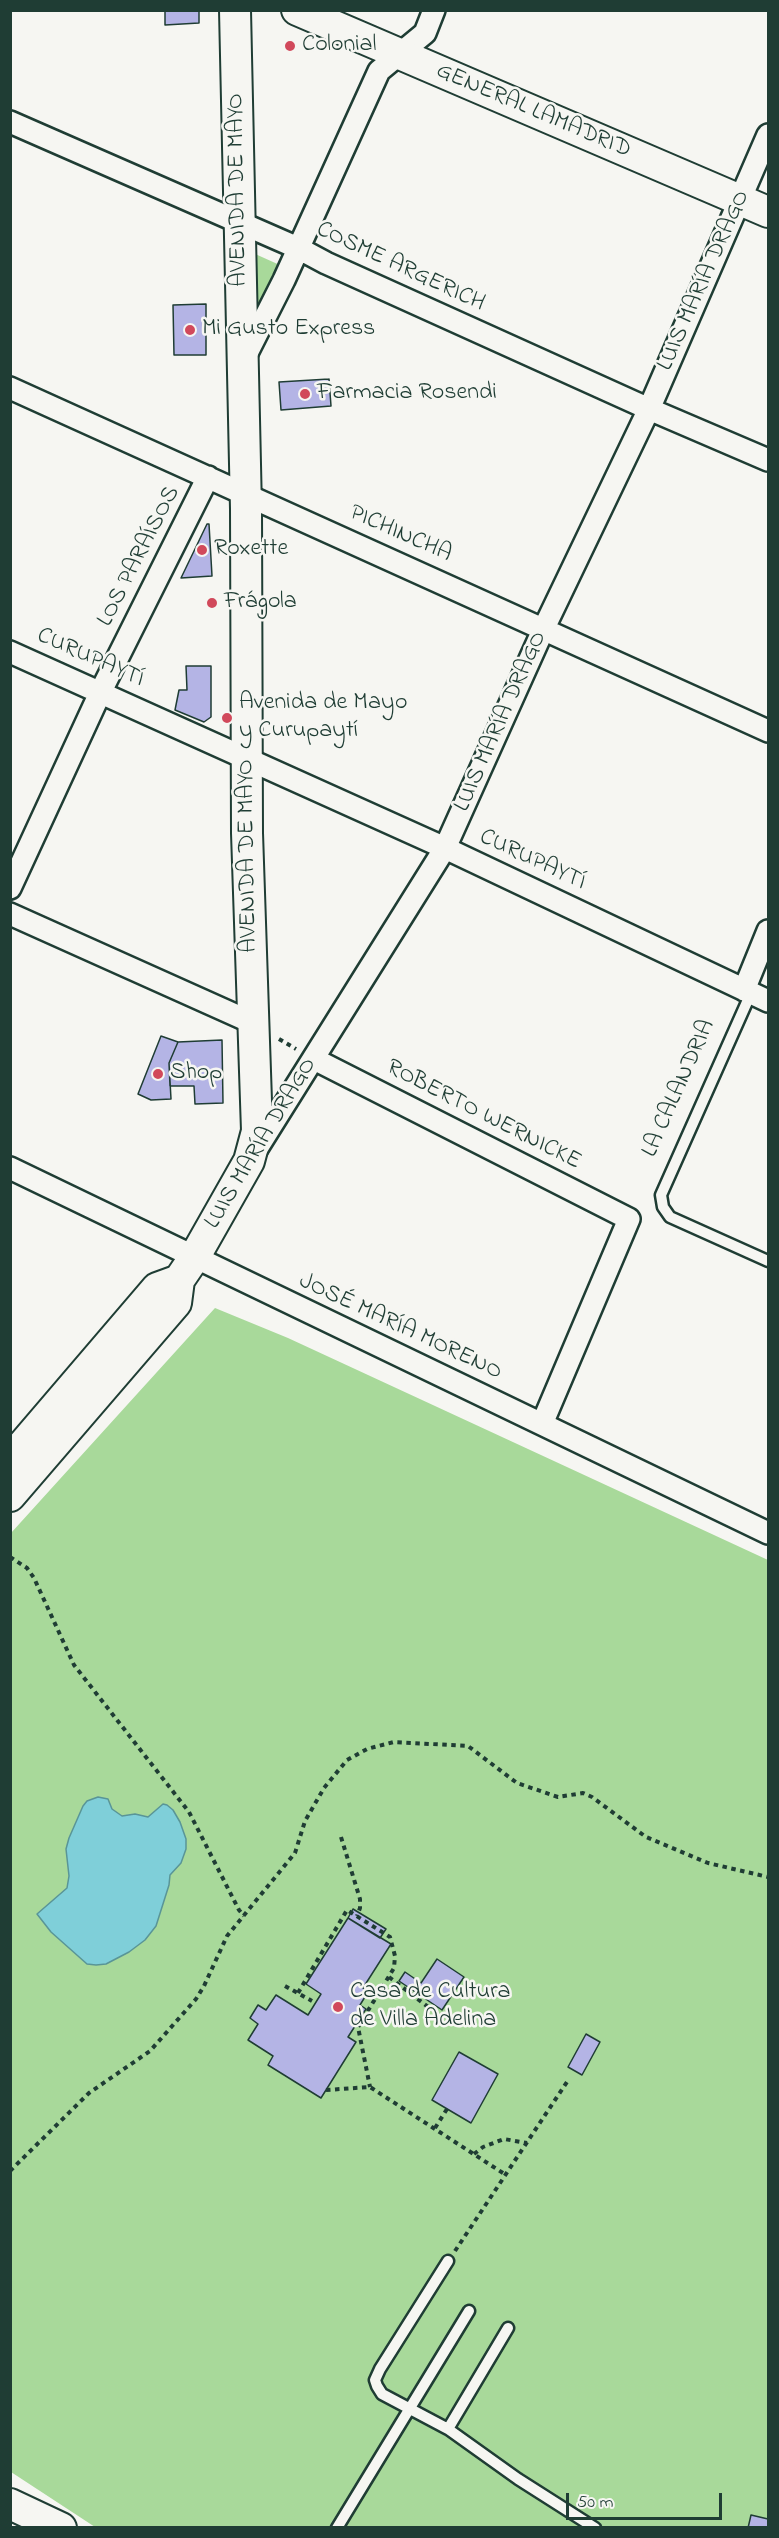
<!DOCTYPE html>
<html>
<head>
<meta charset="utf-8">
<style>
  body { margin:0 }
  #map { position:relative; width:779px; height:2538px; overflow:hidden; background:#f6f6f2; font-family:"Indie Flower",sans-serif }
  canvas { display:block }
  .frame { position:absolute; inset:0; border:12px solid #1f3d34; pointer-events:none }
  .scale { position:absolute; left:566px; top:2493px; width:156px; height:27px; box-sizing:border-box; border:3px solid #1f3d34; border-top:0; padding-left:8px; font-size:18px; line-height:21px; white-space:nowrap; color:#1f3d34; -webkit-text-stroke:4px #f6f6f2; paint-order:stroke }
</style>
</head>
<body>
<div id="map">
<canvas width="779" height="2538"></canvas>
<div class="frame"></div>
<div class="scale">50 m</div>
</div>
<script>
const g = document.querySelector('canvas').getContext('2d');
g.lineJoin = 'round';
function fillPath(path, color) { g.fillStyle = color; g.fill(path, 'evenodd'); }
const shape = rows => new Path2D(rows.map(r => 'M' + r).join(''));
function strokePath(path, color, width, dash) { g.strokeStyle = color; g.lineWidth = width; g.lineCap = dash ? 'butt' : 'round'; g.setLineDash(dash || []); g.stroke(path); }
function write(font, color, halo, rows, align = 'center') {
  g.font = font + ' "Indie Flower",sans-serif'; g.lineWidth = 5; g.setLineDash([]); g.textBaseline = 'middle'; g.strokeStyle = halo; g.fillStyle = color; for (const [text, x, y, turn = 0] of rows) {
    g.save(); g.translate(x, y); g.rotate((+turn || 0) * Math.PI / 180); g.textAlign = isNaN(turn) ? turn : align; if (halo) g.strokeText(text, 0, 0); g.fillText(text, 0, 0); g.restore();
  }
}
const green = shape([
  [253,253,282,266,262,309,253,313],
  [215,1308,288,1338,768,1560,768,2527,95,2527,11,2472,11,1533]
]);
const water = shape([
  [98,1797,108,1799,112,1809,122,1816,135,1814,148,1817,163,1804,167,1805,173,1810,180,1822,186,1839,186,1849,181,1863,170,1875,169,1885,156,1926,145,1940,129,1952,106,1964,96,1965,87,1964,51,1932,37,1914,67,1888,69,1876,66,1849,69,1838,83,1806,87,1801,98,1797]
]);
const building = shape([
  [165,10,199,10,199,23,165,25,165,10],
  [206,304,206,355,174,355,173,305,206,304],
  [329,379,331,406,281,410,279,382,329,379],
  [207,524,209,524,212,576,181,578,207,524],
  [186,666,211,666,211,717,204,722,175,710,179,690,187,690,186,666],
  [161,1036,178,1042,169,1063,171,1099,151,1100,138,1094,161,1036],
  [222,1040,223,1103,195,1104,194,1086,170,1086,169,1063,178,1042,222,1040],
  [353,1909,386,1929,380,1938,348,1918,353,1909],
  [348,1918,391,1944,363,1988,368,1992,360,2005,366,2009,348,2037,356,2042,321,2098,268,2065,273,2056,248,2040,258,2024,250,2018,258,2005,266,2010,276,1995,308,2015,321,1994,306,1984,348,1918],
  [437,1959,464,1977,442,2010,399,1981,405,1972,421,1983,437,1959],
  [586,2034,600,2042,582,2075,568,2067,586,2034],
  [459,2052,498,2074,471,2123,432,2100,459,2052],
  [751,2515,768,2519,768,2528,748,2528,751,2515]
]);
const path = shape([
  [279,1039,296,1049],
  [10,1557,27,1568,34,1578,74,1665,189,1812,239,1910,244,1916],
  [341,1837,360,1899,360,1908,357,1916],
  [389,1977,432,2010],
  [285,1986,312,2001],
  [298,1993,347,1910,390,1937,395,1956,394,1968,358,2027,370,2087],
  [326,2090,370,2087,506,2175],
  [435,2128,447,2109],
  [474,2154,483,2147,504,2139,527,2143],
  [10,2171,89,2093,150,2051,196,1999,204,1986,227,1936,295,1853,305,1821,324,1788,347,1760,367,1749,394,1742,468,1746,517,1783,558,1797,583,1793,592,1797,646,1837,708,1863,768,1877],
  [455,2251,567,2082]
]);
const lane = shape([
  [751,993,661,1195,663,1207,670,1217,768,1261],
  [448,2261,380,2369,375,2380,377,2386,382,2394,448,2429,518,2479,595,2528],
  [448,2429,508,2328],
  [337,2528,469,2311]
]);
const street = shape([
  [10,122,298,248,326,263,649,409,768,460],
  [244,359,284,280,379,71,425,33,434,10],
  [10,388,768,731],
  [10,652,445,848,768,1001],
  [10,888,101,691,208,477],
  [10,914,253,1023],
  [744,990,768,931],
  [314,1059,629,1219,542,1424],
  [256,1150,445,848,544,628,649,409,768,135],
  [10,1168,768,1533]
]);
const secondary = shape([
  [297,10,768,212],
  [10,1460,157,1288,179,1280],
  [10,1496,176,1303,179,1280,194,1258,249,1161,257,1131,247,833,246,509,235,10],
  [10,2504,61,2528]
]);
const markers = [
  [290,46,6,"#d1495b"],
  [190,330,6,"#d1495b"],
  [305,394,6,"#d1495b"],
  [202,550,6,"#d1495b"],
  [212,603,6,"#d1495b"],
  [227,718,6,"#d1495b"],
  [158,1074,6,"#d1495b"],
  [338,2007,6,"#d1495b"]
];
const poiNames = [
  ["Colonial",302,46],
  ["Mi Gusto Express",202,330],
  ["Farmacia Rosendi",317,394],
  ["Roxette",214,550],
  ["Frágola",224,603],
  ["Avenida de Mayo",239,704],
  ["y Curupaytí",239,732],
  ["Shop",170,1074],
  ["Casa de Cultura",350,1993],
  ["de Villa Adelina",350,2021]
];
const streetNames = [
  ["GENERAL LAMADRID",533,112,23],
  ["AVENIDA DE MAYO",239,190,-91],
  ["COSME ARGERICH",400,268,25],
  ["LUIS MARÍA DRAGO",705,281,-66],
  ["PICHINCHA",400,535,24],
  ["LOS PARAÍSOS",140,557,-63],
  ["CURUPAYTÍ",90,659,24],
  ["LUIS MARÍA DRAGO",502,722,-66],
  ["AVENIDA DE MAYO",249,856,-91],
  ["CURUPAYTÍ",532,861,25],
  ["LA CALANDRIA",680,1089,-66],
  ["ROBERTO WERNICKE",483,1116,27],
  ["LUIS MARÍA DRAGO",262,1144,-59],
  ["JOSÉ MARÍA MORENO",400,1328,25]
];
fillPath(green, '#a8d99a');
fillPath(water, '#7fcfd9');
strokePath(water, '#599597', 1.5);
fillPath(building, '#b4b4e5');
strokePath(building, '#1f3d34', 1.5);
strokePath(lane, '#1f3d34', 15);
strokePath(street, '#1f3d34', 26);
strokePath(secondary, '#1f3d34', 34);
strokePath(path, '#1f3d34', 4, [4.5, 4.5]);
strokePath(lane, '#f6f6f2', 10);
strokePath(street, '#f6f6f2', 21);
strokePath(secondary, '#f6f6f2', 30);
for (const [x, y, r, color] of markers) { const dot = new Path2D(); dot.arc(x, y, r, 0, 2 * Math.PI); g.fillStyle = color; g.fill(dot); strokePath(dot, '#f6f6f2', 2); }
write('24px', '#1f3d34', '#f6f6f2', poiNames, 'left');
write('24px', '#1f3d34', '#f6f6f2', streetNames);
</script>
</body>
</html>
